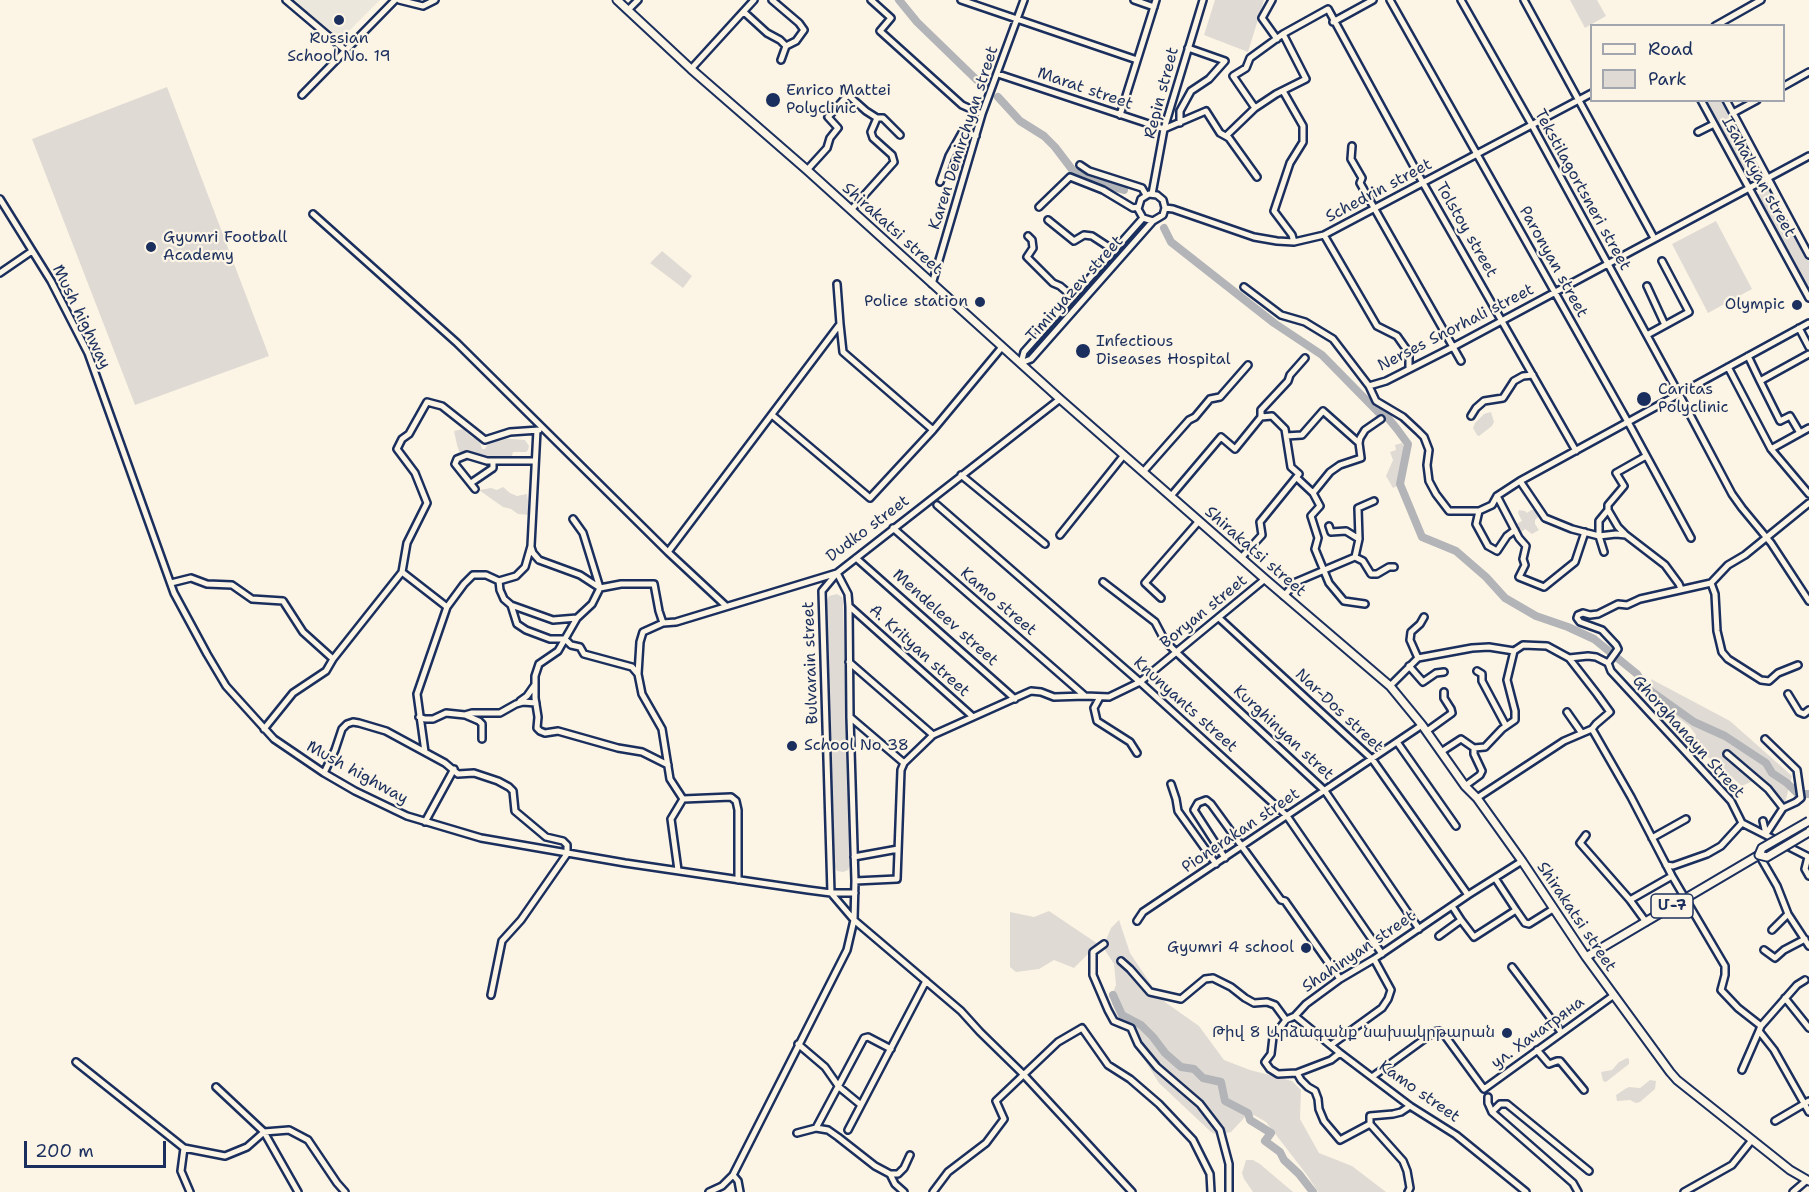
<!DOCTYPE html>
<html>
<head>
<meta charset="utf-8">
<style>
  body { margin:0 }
  #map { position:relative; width:1809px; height:1192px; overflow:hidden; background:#fcf5e5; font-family:"Shantell Sans",sans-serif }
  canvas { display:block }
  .legend { position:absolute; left:1590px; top:24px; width:195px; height:78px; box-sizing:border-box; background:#fcf5e5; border:2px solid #a2a6af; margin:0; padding:8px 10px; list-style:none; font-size:18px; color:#1b2f5e }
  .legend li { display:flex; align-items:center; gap:12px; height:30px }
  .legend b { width:30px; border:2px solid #a2a6af }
  .scale { position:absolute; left:24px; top:1141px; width:142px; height:27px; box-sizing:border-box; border:3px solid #1b2f5e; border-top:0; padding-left:8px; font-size:18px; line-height:21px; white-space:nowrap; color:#1b2f5e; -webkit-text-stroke:4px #fcf5e5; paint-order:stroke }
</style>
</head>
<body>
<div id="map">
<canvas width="1809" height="1192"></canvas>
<ul class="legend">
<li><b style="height:8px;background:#fcf5e5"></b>Road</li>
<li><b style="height:16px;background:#dfdbd4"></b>Park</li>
</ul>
<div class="scale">200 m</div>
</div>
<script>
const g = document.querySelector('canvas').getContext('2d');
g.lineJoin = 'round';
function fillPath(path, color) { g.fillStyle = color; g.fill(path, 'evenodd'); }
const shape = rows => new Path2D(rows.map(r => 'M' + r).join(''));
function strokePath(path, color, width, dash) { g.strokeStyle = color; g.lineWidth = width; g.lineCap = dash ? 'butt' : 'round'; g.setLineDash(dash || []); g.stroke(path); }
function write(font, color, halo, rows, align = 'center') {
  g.font = font + ' "Shantell Sans","Noto Sans Armenian",sans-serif'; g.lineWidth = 4.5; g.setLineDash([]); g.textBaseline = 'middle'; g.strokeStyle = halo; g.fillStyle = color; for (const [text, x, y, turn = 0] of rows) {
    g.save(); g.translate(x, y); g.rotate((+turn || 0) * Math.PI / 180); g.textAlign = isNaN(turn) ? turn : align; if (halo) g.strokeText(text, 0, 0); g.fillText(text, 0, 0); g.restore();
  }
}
const built = shape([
  [293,0,380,0,341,39]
]);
const green = shape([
  [1215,0,1264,0,1248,52,1204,35],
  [1570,0,1597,0,1606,16,1585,28],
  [167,87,269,356,135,405,32,139],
  [1707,101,1721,101,1761,173,1750,179],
  [1770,188,1809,261,1809,292,1757,195],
  [1716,221,1752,289,1708,313,1672,244],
  [662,251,692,276,683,288,650,263],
  [1491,412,1494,422,1492,426,1479,436,1477,435,1473,428,1475,423,1484,414],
  [463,429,473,438,479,439,482,449,485,449,490,441,498,438,525,440,529,446,528,450,526,452,513,452,511,459,482,459,464,455,459,451,457,445,454,431],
  [1402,443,1404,447,1400,471,1397,486,1393,488,1386,476,1393,460,1390,452,1396,450,1395,445],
  [503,487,510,493,517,496,527,494,530,515,518,514,511,509,503,507,479,490,491,488,497,490],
  [1519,510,1525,511,1527,513,1531,510,1535,510,1538,517,1535,520,1535,524,1539,530,1532,534,1525,529,1520,533,1516,524,1522,521,1518,513],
  [837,594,842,597,843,602,851,863,848,870,843,872,837,871,833,864,826,603,829,596],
  [1651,679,1730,721,1792,776,1785,803,1761,777,1742,786,1690,742,1696,735,1689,726,1655,701],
  [1049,911,1098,944,1074,968,1054,960,1039,969,1016,972,1010,967,1010,912,1034,917],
  [1119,920,1130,953,1156,992,1165,1002,1199,1026,1224,1060,1250,1070,1292,1081,1301,1090,1300,1119,1319,1153,1352,1166,1386,1192,1318,1192,1307,1175,1266,1122,1254,1115,1245,1117,1231,1132,1217,1135,1211,1132,1159,1083,1144,1059,1138,1039,1118,1016,1112,1004,1111,998,1116,985,1114,964,1103,947,1111,928],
  [1627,1058,1629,1059,1629,1064,1606,1082,1603,1081,1601,1072,1612,1070,1619,1062],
  [1650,1080,1656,1081,1655,1089,1640,1102,1636,1103,1630,1100,1617,1101,1616,1095,1625,1089,1629,1087,1640,1088],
  [1246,1160,1253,1160,1260,1164,1293,1192,1253,1192,1244,1179,1242,1173]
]);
const river = shape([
  [899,0,917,22,984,87],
  [998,97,1020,121,1044,136,1055,147,1074,172,1091,181,1124,190],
  [1164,228,1171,242,1274,323,1322,355,1379,413,1388,418,1397,429,1408,444,1400,484,1422,537,1456,551,1486,577,1505,598,1536,616,1568,627,1594,639,1637,674,1645,687,1694,722,1725,736,1766,763,1772,773,1787,783,1798,794,1809,794],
  [1113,995,1122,1015,1141,1025,1153,1037,1165,1053,1181,1067,1194,1069,1203,1078,1221,1082,1225,1101,1248,1113,1250,1120,1271,1133,1265,1141,1280,1152,1284,1160,1299,1174,1313,1192]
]);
const minor = shape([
  [286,0,345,50],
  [399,0,423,6,435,0],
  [772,0,799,23,804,30,796,41,786,46,781,60],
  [871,0,891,18,880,31,962,105,982,114],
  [961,0,1137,60],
  [1134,0,1154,7],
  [1272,0,1262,18,1277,39],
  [1390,0,1628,422,1691,538],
  [1461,0,1532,125,1679,394,1732,494,1742,508,1771,543,1809,601],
  [1524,0,1654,238],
  [628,10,638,0],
  [744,12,767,33,780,40,786,46],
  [1333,22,1373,0],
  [1715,26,1761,0],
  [691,69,754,0],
  [998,74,1164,129,1206,111,1220,133,1229,138,1257,177],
  [1784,86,1809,72],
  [1283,91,1303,126,1303,142,1290,163,1274,211,1292,235,1294,242],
  [302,95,395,0],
  [1701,100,1809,298],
  [1726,100,1809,255],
  [1255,108,1233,76,1246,68,1250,58,1283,34],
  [1733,113,1757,100],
  [1120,115,1156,0],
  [877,118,883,118,900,135],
  [1180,123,1180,111,1191,91,1209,79,1225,61,1188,48],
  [1698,132,1714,124],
  [1226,136,1255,108,1276,94,1306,79,1283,34,1328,9,1423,183,1576,451],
  [1352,146,1351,159,1362,178,1360,183,1461,361],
  [1080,165,1089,171,1142,188,1146,195],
  [807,170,827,148,830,138,838,128,828,117,848,95,866,111,877,118,871,132,873,138,892,155,894,162,851,210],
  [940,182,949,156,963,131,976,136],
  [1152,194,1164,129,1203,0],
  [0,199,51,281,88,353,174,593,207,654,226,686,274,739,324,773,355,791,407,816,481,838,625,863,808,890,831,893,855,893],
  [1039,207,1070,177,1103,190,1133,208,1138,207],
  [1165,208,1173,209,1254,237,1277,241,1294,242,1324,235,1592,93],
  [313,214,457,343,668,552,726,606],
  [1048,220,1074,241,1084,235,1092,236,1115,251],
  [1324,235,1377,326,1397,336,1409,353,1409,369],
  [1028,236,1032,240,1033,248,1027,257,1053,283,1060,286,1073,297],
  [0,273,32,251],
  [932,284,982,114,1024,0],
  [1647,286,1665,325],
  [1244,287,1281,315,1305,322,1333,339,1369,386,1376,401,1403,417,1418,431,1424,437,1429,450,1427,465,1429,481,1436,494,1449,511,1479,511,1492,505,1497,496,1520,481,1809,323],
  [840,324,843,352,933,430],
  [1799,328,1809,347],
  [1647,335,1689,312,1662,261],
  [1748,356,1760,381,1809,354],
  [1021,363,1031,359,1153,221,1163,215,1165,208,1163,200,1157,195,1149,194,1141,199,1138,209,1143,218,1153,221],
  [1021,363,1024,352,1143,218],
  [1728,367,1771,449,1809,494],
  [1760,381,1780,421,1790,416,1800,433],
  [1369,386,1386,381,1453,347,1809,156],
  [772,415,870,498,933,430,1002,347],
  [1471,416,1476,408,1484,401,1503,398,1514,381,1523,376,1533,375],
  [1261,417,1261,410,1288,381,1290,375,1305,358],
  [1286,436,1302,435,1323,411,1359,443,1361,458,1340,465,1330,472,1313,493,1297,478],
  [1359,443,1360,438,1365,430,1381,419],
  [1771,449,1809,428],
  [1143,472,1189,420,1195,417,1210,399,1220,397,1248,365],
  [961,475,1045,544],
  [1520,481,1545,518,1572,529,1599,536,1616,534,1626,535,1665,565,1679,584,1681,589],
  [471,483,493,468,493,461],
  [475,489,455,464,457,459,467,455,487,461,534,461],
  [1313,493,1320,506,1311,516,1318,538,1315,549,1329,583,1344,601,1365,604],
  [1171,496,1221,437,1235,449,1261,417,1272,416,1285,429,1291,467,1299,474,1260,522,1262,535,1241,558],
  [1497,496,1519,538,1526,546,1523,559,1525,565,1519,577,1544,587,1575,562,1585,532],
  [937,505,1140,682,1287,816,1382,954],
  [1479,511,1476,524,1488,546,1497,551,1507,536,1515,530],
  [1329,526,1331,532,1346,531,1359,539],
  [893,528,1085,696],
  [1625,534,1618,527,1608,510,1608,505,1624,486,1616,473,1646,456],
  [1060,535,1124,455],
  [531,547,533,553,539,560,580,575,600,588,583,533,573,519],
  [668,552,840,324,837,284],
  [1604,552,1599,536,1599,521,1608,510],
  [1355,557,1363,561,1371,574,1377,574,1389,567,1394,567],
  [856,558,1015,699],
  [402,572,407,543,427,503,415,473,397,449,402,439,409,434,427,402,442,406,485,440,510,432,539,430],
  [837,573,822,591,831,893,854,920,961,1011,980,1032,1023,1074,1132,1192],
  [499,581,500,590,504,599,511,605,553,620,577,618,592,604,600,588,621,584,654,584,659,611,663,623],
  [1103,582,1155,622,1165,641,1176,652,1325,791,1419,929],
  [171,583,191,578,207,584,232,585,252,599,283,601,303,632,333,659],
  [1711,583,1715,594,1717,631,1722,652,1728,659,1761,680,1769,681,1778,673,1798,665],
  [1284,596,1296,582,1355,557,1359,539,1358,508,1374,501],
  [1161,598,1145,583,1199,521],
  [511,605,517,624,526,630,550,639,565,639,571,645,580,647,584,654,632,667,638,674,642,694,662,729,670,779,683,799,671,819,678,870],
  [849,606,972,716],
  [577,618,558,651,539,664,535,676,535,698,538,717,537,728,540,731,545,733,558,731,618,748,642,752,668,765],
  [1219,618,1372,759,1468,895],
  [1418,658,1410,640,1411,632,1420,624,1424,617],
  [1569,658,1588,656,1596,657,1608,663],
  [849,662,933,735],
  [1409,666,1423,682,1436,673,1444,672],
  [1477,671,1482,674,1482,681,1506,726],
  [638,674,640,642,643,632,663,623,676,622,837,573,1060,399],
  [1390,686,1418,658,1472,648,1489,647,1514,651,1523,645,1547,646,1569,658,1597,694,1610,712,1596,724,1592,729,1564,741,1477,798],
  [1788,694,1799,712,1804,714,1809,710],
  [1100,697,1094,708,1097,721,1130,742,1137,753],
  [520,701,527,696,534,686],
  [1567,712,1581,732],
  [465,715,479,721,482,724,482,739],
  [419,717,425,719,433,719,446,713,465,715,472,713,500,713,516,704,523,702,536,703],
  [850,717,904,763],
  [264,729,293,693,326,671,333,659,402,572,447,607],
  [1592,729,1631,797,1672,876,1725,966,1725,975,1721,990,1738,1008,1761,1026,1759,1031,1774,1050,1809,1112],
  [1427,731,1452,713,1451,709,1444,698,1444,692],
  [1765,739,1797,770,1801,798,1796,802,1783,808],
  [1397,742,1456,826],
  [425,752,417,694,447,607,464,584,473,575,486,575,499,581,516,576,525,567,531,546,537,430],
  [1441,752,1461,739,1474,748,1485,747,1502,729,1515,720,1515,711,1507,680,1514,651],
  [1727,754,1768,789,1783,808,1766,834,1763,821],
  [324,773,335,750,342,729,347,724,353,722,359,723,386,731,445,763,458,774,474,773,498,781,509,787,513,791,515,811,546,837,563,841,567,845,567,854,521,920,502,941,491,995],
  [1171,784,1176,799,1178,811,1216,864],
  [1465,786,1480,775,1482,771,1474,754,1474,748],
  [683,799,731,797,736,801,738,810,738,880],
  [425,822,454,769],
  [1742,823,1731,801,1611,671,1608,663,1618,649,1616,645,1602,630,1580,622,1577,618,1578,615,1583,613,1590,615,1598,614,1618,604,1627,605,1640,599,1711,583,1728,565,1745,555,1809,503],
  [1586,835,1580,843,1630,900,1646,922],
  [1652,838,1686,819],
  [1759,855,1777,886,1788,914,1809,946],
  [854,857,898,849],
  [1808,857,1805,869,1809,876],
  [1225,858,1194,810,1198,803,1206,800,1211,804,1281,900,1285,901,1340,979],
  [1666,865,1673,866,1707,854,1721,846,1742,823,1809,857],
  [1495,878,1516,910],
  [855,881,897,879,901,770,904,763,933,735,1031,691,1041,692,1054,697,1085,696,1109,697,1140,682,1265,579],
  [1630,900,1672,876],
  [1461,920,1474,937,1516,910,1525,923,1529,924,1553,909],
  [1137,921,1143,912,1422,725],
  [1772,930,1788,914],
  [1439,936,1461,920,1452,906],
  [1104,944,1093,952,1093,975,1108,1010,1114,1021,1131,1028,1138,1044,1157,1067,1200,1104,1220,1130,1229,1164,1229,1192],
  [1764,950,1775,958,1784,950,1805,939],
  [1121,961,1130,969,1150,992,1181,999,1205,979,1213,978,1231,987,1245,998,1254,1003,1267,1002,1275,1005,1286,1020],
  [1512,967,1561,1032],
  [1785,998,1809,1028],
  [1295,1016,1340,1053,1410,1106,1456,1135,1526,1192],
  [1761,1026,1797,985,1805,980],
  [798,1044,825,1067,839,1087,861,1105],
  [1331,1045,1382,1008,1388,999,1391,990,1374,959],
  [1537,1050,1549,1064,1557,1061,1560,1061,1584,1090],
  [1340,1053,1331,1060,1297,1073,1301,1080,1308,1087,1315,1091,1318,1099,1319,1109,1324,1121,1340,1140,1370,1124],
  [76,1062,184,1148,181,1171,190,1192],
  [1742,1070,1759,1031],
  [1297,1073,1278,1074,1270,1069,1265,1062,1271,1054,1273,1037,1286,1020,1295,1016,1306,1004,1340,979,1374,959,1468,895,1522,861],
  [1372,1077,1434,1032,1439,1031,1443,1033,1484,1089,1614,995],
  [216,1087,264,1132,298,1192],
  [1488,1097,1488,1103,1492,1112,1573,1183,1578,1192],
  [1492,1112,1500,1104,1507,1104,1589,1171],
  [1775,1121,1809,1101],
  [1370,1124,1403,1161,1407,1171,1410,1188,1408,1192],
  [1370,1124,1370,1116,1393,1114,1401,1112,1410,1106],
  [816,1128,828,1130,838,1137,875,1166,890,1174,895,1184,904,1192],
  [848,1130,926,981],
  [797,1133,816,1128,864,1038,868,1037,891,1049],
  [184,1148,225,1156,247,1147,264,1132,289,1130,308,1140,337,1183,345,1192],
  [890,1174,898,1174,904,1168,910,1155],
  [733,1175,738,1181,740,1192],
  [709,1192,722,1186,733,1175,847,950,854,920,855,881,850,717,849,606,848,594,837,573],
  [933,1192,948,1172,986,1143,1004,1119,996,1101,1058,1042,1082,1028,1108,1065,1130,1079,1159,1104,1193,1140,1210,1174,1211,1192],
  [1684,1192,1732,1165,1752,1140],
  [1793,1192,1807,1180]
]);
const major = shape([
  [617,0,691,69,807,170,1060,399,1265,579,1390,686,1422,725,1465,786,1477,798,1522,861,1586,957,1670,1072,1677,1080,1790,1170,1809,1181],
  [1586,957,1759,855]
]);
const majorBridge = shape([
  [1809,821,1762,848,1759,855,1767,857,1809,832]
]);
const markers = [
  [339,20,6,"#1b2f5e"],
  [773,100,8,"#1b2f5e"],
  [151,247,6,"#1b2f5e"],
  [980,302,6,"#1b2f5e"],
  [1797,305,6,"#1b2f5e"],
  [1083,351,8,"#1b2f5e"],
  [1644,399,8,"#1b2f5e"],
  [792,746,6,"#1b2f5e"],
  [1306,948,6,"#1b2f5e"],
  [1507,1033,6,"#1b2f5e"]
];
const shields = [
  [1672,906,42]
];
const shieldNames = [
  ["Մ-7",1672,906]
];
const poiNames = [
  ["Russian",339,39,"center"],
  ["School No. 19",339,57,"center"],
  ["Enrico Mattei",786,91],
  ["Polyclinic",786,109],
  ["Gyumri Football",163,238],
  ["Academy",163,256],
  ["Police station",968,302,"right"],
  ["Olympic",1785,305,"right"],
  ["Infectious",1096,342],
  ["Diseases Hospital",1096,360],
  ["Caritas",1658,390],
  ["Polyclinic",1658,408],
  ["School No 38",804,746],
  ["Gyumri 4 school",1294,948,"right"],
  ["Թիվ 8 Արձագանք նախակրթարան",1495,1033,"right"]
];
const streetNames = [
  ["Marat street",1085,89,19],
  ["Repin street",1162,93,-75],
  ["Karen Demirchyan street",964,138,-72],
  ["Isahakyan street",1758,177,61],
  ["Tekstilagortsneri street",1582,190,61],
  ["Schedrin street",1379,191,-28],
  ["Shirakatsi street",892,229,42],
  ["Tolstoy street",1466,230,60],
  ["Paronyan street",1553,262,61],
  ["Timiryazev street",1075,289,-48],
  ["Mush highway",81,317,64],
  ["Nerses Snorhali street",1456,328,-27],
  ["Dudko street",868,529,-37],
  ["Shirakatsi street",1255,552,41],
  ["Kamo street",998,602,41],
  ["Boryan street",1204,612,-39],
  ["Mendeleev street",945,618,42],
  ["A. Krityan street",919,651,42],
  ["Bulvarain street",811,663,-92],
  ["Knunyants street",1185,705,42],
  ["Nar-Dos street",1339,711,43],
  ["Kurghinyan stret",1283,733,43],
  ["Ghorghanayn Street",1688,737,48],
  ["Mush highway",357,773,29],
  ["Pionerakan street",1241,831,-34],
  ["Shirakatsi street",1576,917,56],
  ["Shahinyan street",1359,952,-34],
  ["ул. Хачатряна",1538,1033,-36],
  ["Kamo street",1419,1092,35]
];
fillPath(built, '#ece7dc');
fillPath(green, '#dfdbd4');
strokePath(river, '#b2b4b8', 8);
strokePath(minor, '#1b2f5e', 10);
strokePath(major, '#1b2f5e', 11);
strokePath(minor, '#fcf5e5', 5);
strokePath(major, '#fcf5e5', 7);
strokePath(majorBridge, '#1b2f5e', 11, []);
strokePath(majorBridge, '#fcf5e5', 7);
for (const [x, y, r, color] of markers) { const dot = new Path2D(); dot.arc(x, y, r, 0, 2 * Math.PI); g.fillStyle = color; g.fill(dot); strokePath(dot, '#fcf5e5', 2); }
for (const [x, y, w] of shields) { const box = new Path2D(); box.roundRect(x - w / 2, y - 12, w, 24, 4.5); g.fillStyle = '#fcf5e5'; g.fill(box); strokePath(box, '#1b2f5e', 1.5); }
write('bold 15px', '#1b2f5e', null, shieldNames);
write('16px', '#1b2f5e', '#fcf5e5', poiNames, 'left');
write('16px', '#1b2f5e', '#fcf5e5', streetNames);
</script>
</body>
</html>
